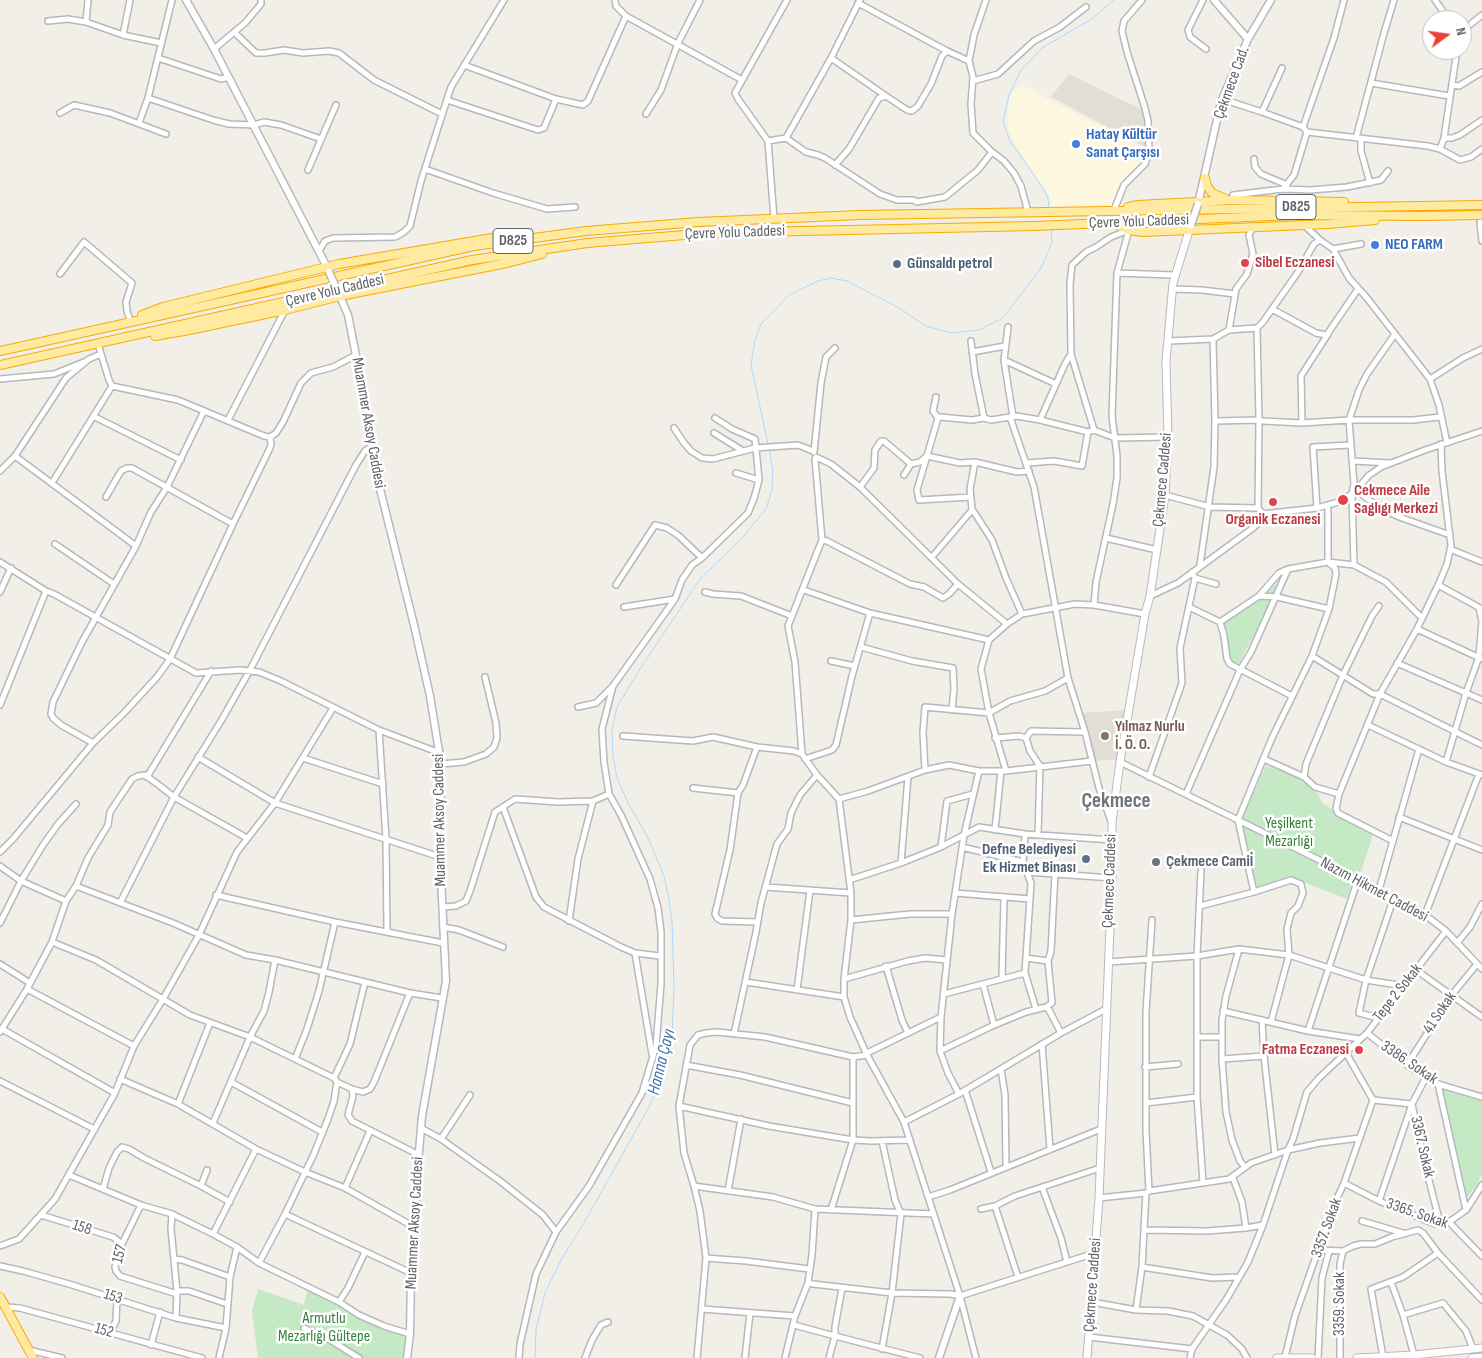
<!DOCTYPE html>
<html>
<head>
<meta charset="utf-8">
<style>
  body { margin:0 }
  #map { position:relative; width:1482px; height:1358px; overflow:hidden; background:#f1efe8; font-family:"Sofia Sans Condensed",sans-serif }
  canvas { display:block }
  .north { position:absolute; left:1422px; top:10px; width:50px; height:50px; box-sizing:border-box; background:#fff; border:1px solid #bfc1c3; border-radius:50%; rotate:76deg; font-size:14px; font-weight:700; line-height:20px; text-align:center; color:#5f6368 }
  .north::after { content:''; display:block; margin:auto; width:18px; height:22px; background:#ea4335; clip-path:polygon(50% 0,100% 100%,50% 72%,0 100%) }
</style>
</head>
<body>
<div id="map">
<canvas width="1482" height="1358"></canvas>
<div class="north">N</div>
</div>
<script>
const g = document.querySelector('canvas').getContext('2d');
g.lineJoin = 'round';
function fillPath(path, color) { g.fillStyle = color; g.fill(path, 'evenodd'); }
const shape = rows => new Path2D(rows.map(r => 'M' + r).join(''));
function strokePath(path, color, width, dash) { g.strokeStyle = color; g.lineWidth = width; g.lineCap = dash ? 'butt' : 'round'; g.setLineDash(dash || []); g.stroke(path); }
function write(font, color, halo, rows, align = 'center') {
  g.font = font + ' "Sofia Sans Condensed",sans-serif'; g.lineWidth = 5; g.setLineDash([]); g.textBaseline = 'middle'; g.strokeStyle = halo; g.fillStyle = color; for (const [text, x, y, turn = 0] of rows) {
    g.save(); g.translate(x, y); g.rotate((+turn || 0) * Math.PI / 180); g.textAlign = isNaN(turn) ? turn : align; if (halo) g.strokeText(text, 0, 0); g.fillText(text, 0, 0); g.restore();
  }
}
const commercial = shape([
  [1021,85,1146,149,1143,164,1122,184,1113,208,1051,210,1050,198,1012,140,1007,122,1010,96]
]);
const education = shape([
  [1069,74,1147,112,1147,148,1051,97],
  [1128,710,1119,759,1095,761,1080,713]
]);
const green = shape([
  [1278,583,1280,585,1274,597,1239,663,1231,662,1228,657,1227,641,1223,624],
  [1266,766,1282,770,1315,788,1322,803,1373,835,1361,871,1352,878,1352,882,1347,899,1293,878,1258,887,1253,874,1245,839,1242,818],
  [1441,1087,1482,1097,1482,1173,1477,1185,1466,1199],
  [308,1287,359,1315,410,1334,407,1358,258,1358,252,1311,258,1289,304,1305]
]);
const stream = shape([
  [1049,209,1048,198,1041,185,1010,141,1003,122,1009,95,1021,70,1042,48,1090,20,1114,0],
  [768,444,751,365,755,340,761,324,789,295,818,281,831,278,847,281,899,308,926,326,951,333,979,330,1003,318,1041,268,1052,243,1051,228],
  [535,1358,536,1330,545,1293,561,1260,584,1223,649,1107,662,1078,672,1035,674,986,672,922,669,900,664,876,647,836,628,803,617,778,613,755,612,731,617,707,640,669,700,579,743,537,766,509,772,490,773,471,769,448]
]);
const minor = shape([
  [615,0,616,6,626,16,742,80],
  [986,0,974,35,969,61,973,77,971,104,973,133,992,152,1004,161,1014,173,1021,186,1028,212],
  [1203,0,1188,30,1190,37,1206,49],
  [1435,0,1449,20],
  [858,3,947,51],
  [48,21,68,19,86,22,123,35,161,43],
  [86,22,88,0],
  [1462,31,1482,15],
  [234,32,256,53,265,53,284,50,303,53,329,51,339,53,374,80,442,114],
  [123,35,130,0],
  [214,49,245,23,261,4,261,0],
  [158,58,221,79,229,77],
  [831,58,886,96],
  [464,65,556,99,583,105,588,101,626,16],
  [973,81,998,74,1034,41,1060,27,1086,7],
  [1371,83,1449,96],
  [1452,85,1459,86,1482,72],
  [148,98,213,120,229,124,254,125,264,122,281,125,321,139],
  [1222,99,1262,112,1303,127],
  [447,100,538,130,544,128,556,99],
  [1262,112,1282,68],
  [60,113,74,105,110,113,166,134],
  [646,114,661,90,678,43,700,0],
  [139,123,148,98,172,0],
  [1307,132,1428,146,1440,149,1460,160,1471,157,1482,149],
  [786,138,831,58,860,0],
  [1356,138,1384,33,1394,0],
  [1444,138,1452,138,1460,135,1482,120],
  [1361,139,1361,151,1370,183],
  [768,141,786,138,806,152,818,155,825,158,880,194,897,200,913,200,917,202,945,197,978,170,992,152],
  [1440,149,1444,138,1457,50],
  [1254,159,1255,167,1261,174,1287,185],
  [835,165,849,149,879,98,886,96,907,110,912,111,918,106,931,84,942,56,947,51,969,61],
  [425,169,493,193,547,209,575,207],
  [308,170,336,105],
  [1283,189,1311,190,1347,187,1381,180,1388,171],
  [1233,200,1233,195,1283,189,1294,175,1307,132,1303,127,1334,38,1344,0],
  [1114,210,1124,185,1145,164,1149,151,1148,121,1145,108,1127,52,1122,31,1124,21,1142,0],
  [774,219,768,141,738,99,735,93,787,0],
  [1480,222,1482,241],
  [1304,225,1320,240,1333,249,1349,278,1367,298,1430,379,1439,405,1447,443],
  [1333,249,1361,244],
  [319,251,325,241,333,238,395,237,404,232,410,226,421,181,451,87,504,0],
  [1117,273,1129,230],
  [60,274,84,242,132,283,126,302,127,311,130,320],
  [1173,289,1202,290,1235,294],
  [1272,309,1316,333,1326,335,1328,333,1358,289],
  [1008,327,1004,360,1013,417],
  [1229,330,1236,289,1247,274,1253,254,1249,235,1253,227],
  [971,341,975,374,984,418],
  [1169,341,1213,339,1229,330,1257,328],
  [972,352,1005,346],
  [101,354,109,380,112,386,178,400,264,436,270,437,276,433,283,422,301,383,311,373,333,367,356,355],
  [1071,354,1094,430],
  [1004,360,1056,384],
  [0,379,54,374,84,362],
  [1430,379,1463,358,1482,349],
  [936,397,933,411,938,418],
  [204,411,167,487,151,512,136,546,82,642,53,702,51,714,53,718,61,725,93,743,124,713,157,677,170,659,233,524],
  [95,417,181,460],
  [1010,417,1017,416,1040,420,1088,432,1094,430,1115,438,1168,437],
  [228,420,285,310],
  [1040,420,1065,364,1071,354,1070,284,1072,265,1086,252,1096,247,1111,237,1129,230],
  [1215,421,1259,420,1263,421,1302,423,1349,420,1413,420,1440,417],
  [1302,423,1301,376,1328,334],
  [674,428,684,443,691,451,702,458,713,459,755,448,798,445,813,451],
  [714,433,743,451],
  [814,452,821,383,826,357,835,348],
  [15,456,136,546],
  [1353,461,1390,463],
  [975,462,1017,472,1029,471],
  [1027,463,1054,461,1082,466,1088,432],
  [0,471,15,456,66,378,89,359,101,354,98,344],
  [736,473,759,480],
  [904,475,911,464,920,462,927,456,960,463,975,462,970,489,972,509,992,540,1006,578,1022,614],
  [52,483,112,386],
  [860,487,874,468,875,450,881,441,884,441,911,464],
  [1357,490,1369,500,1386,511,1402,518,1450,535],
  [1165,495,1210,507,1258,508,1263,514,1317,508,1342,501,1357,490,1368,476,1381,467,1425,450,1482,431],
  [106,497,121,471,127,468,132,468,233,524,270,448,271,444,270,437],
  [971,497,919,500,917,490,938,418,940,417,972,420,984,418,991,420,1010,417,1034,487,1068,678,1085,732,1099,788,1111,821],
  [1327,505,1328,510,1328,562,1335,568,1336,574,1329,609],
  [1258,508,1259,420,1257,328,1263,322,1298,272,1314,244,1320,240],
  [1317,508,1313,447,1350,445],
  [1106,538,1157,550],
  [822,540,827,541,910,584,924,587,943,598,949,594,958,584],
  [55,544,114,584],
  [1450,549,1482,562],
  [932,557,972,510],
  [0,562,46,591,54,594,196,673,240,670,259,672,281,681,379,730,440,753],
  [1200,565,1214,467,1215,421,1213,339],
  [1354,565,1352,494,1354,484,1349,420,1359,390,1367,374,1395,334],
  [1195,578,1216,584],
  [616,585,655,525,667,528,679,536,702,558],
  [1438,585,1482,609],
  [804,590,870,613,989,640],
  [0,592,11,568],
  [705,592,713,594,741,596,792,616],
  [1150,596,1178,583,1253,528,1263,519,1263,514],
  [1094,605,1096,582,1113,504,1117,478,1117,456,1112,416,1117,273,1174,275],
  [624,607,675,599,682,580,692,565,702,558,748,513,754,498,759,480,755,439,732,429,715,418],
  [1189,607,1220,622,1224,636,1227,659,1230,664,1292,696],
  [1220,622,1259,596,1279,573,1288,569,1328,562,1354,565,1386,582,1422,618],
  [1417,629,1482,659],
  [861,647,912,661,953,668,954,689,952,710],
  [1312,656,1373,694,1380,694,1482,745],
  [831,661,855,666],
  [1397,663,1482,700],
  [0,705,46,591],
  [578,707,596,703,613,686,675,599],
  [1368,725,1446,762,1482,775],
  [379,730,386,838,387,932],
  [623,736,693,741,713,737,757,747,794,751,802,754],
  [995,738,1019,736,1026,738,1031,731,1085,732],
  [1026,738,1030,751,1040,766,1038,834],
  [757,747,743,785,738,793,730,850,715,914,717,918,722,921,757,922],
  [198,757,275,803,440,857],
  [303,758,383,784],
  [805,759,832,750,836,745,852,676,870,613],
  [1264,759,1304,777],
  [1120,762,1358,879,1425,915,1446,931,1482,969],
  [1446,762,1466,693,1479,657,1482,621,1479,608],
  [441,764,464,762,486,754,494,747,497,738,496,723,485,677],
  [925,770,923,733,925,707,989,713,1010,701,1045,691,1068,678],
  [1006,771,989,713,981,669,989,640,1007,624,1022,614,1054,608,1075,604,1094,605,1145,614],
  [147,777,211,671],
  [1149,777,1182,683,1180,648,1195,578,1192,572],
  [693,788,738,793],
  [1186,794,1240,670,1251,652,1288,569],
  [1339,794,1315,787,1304,777,1306,764,1343,675,1372,616,1379,606],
  [839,799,868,791,925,770,949,765,979,771,1006,771,1092,761],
  [503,807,536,897,544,907,621,947,635,953,660,956],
  [1399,817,1482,850],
  [995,830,1001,771],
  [1025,834,1023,862,1031,883,1025,973,1036,1009],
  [1393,841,1338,813,1336,809,1339,794,1380,694,1417,629,1440,581,1447,564,1451,546,1442,471,1441,444],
  [941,847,947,801,973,794],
  [962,847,1023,862],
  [0,852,13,839,93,743],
  [901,863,908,777],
  [0,866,21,881,66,901],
  [1201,870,1197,956,1197,1097,1203,1183],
  [1027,872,1112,878],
  [849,880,901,863,941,847,979,827,1025,834,1113,840],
  [76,886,173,923,246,955,275,960,410,993,442,998],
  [766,887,851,893],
  [1379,890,1419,749],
  [1254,892,1291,880,1301,884,1303,893,1298,906,1291,913,1287,929,1289,955,1271,1022],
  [955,893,1030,899],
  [216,895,335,922,443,943],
  [120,903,174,797,221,721,250,670,356,465,365,451,373,445],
  [1200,906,1254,892,1238,820,1272,738,1312,656,1329,609,1277,597,1259,596],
  [443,907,456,906,466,901,470,891,495,812,515,799,558,802,593,801,609,794,604,762,602,729,613,686],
  [1425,915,1479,774],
  [851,920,910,914,952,914],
  [569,921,578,859,593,801],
  [0,923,21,881,43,845,58,824,76,804],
  [443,927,459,930,503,947],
  [52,942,96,960,190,1015,250,1037,334,1078,337,1082,352,1089,353,1096,348,1115,352,1121,419,1155],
  [1457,943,1470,927,1482,904],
  [1239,949,1226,996,1222,1020,1222,1059,1226,1112,1232,1140,1240,1161,1245,1167],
  [635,953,652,1054],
  [1026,958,1048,961],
  [1108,962,1197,956,1239,949,1289,955,1366,980,1404,986],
  [0,964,30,983],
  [886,966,902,1020,908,1033],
  [1416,970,1482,1017],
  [1002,978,1004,898],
  [844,979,908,961,925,958,947,960],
  [746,982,844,997],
  [983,984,994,1025],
  [27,989,134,1046],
  [797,990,810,890],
  [944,994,1025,973],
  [1046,1007,1049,1010,1061,1033],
  [1223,1011,1308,1031,1360,1039],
  [1378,1018,1359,1013,1366,980,1394,897],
  [1262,1020,1264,1056,1275,1155],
  [2,1029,115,1093],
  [1308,1031,1358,879],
  [0,1032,27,989,52,942,66,901,76,886,88,858,108,825,110,812,132,779,138,776,145,775,160,786,174,797,247,838],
  [1367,1033,1407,1065,1438,1084,1482,1097],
  [734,1034,756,932,761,903,777,844,788,829,791,813,800,795,817,775],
  [1198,1037,1222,1037],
  [1042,1044,1050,1149],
  [940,1051,992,1026,1026,1012,1046,1007,1052,1003,1048,961,1051,951,1055,873],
  [867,1053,941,1017],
  [1346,1053,1373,1100,1412,1104,1425,1165,1440,1223],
  [295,1059,307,1029,319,991,335,922],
  [1222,1059,1264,1056],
  [686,1065,740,1075,853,1103],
  [1407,1065,1451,996,1477,964],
  [1145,1067,1178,1064],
  [1001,1069,1005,1095,1006,1166],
  [334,1078,350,1044,365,982],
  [120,1079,178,1104,256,1149,305,1172,345,1188,416,1228],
  [0,1081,94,1129],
  [231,1082,322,1132],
  [1438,1084,1466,1210],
  [352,1089,363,1092,370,1089,374,1082,410,993],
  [965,1090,991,1172],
  [959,1094,948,1073,940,1051,941,1017,952,914,964,835,979,771],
  [1146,1103,1197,1097],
  [178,1104,210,1023],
  [679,1106,769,1126,853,1140,871,1141,910,1140],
  [904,1122,959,1094,1061,1033,1106,1009],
  [213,1123,250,1037,264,1011,269,992,275,960],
  [421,1128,441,1139,500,1181,543,1215,556,1232],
  [441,1139,470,1095],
  [207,1170,201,1186,230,1202],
  [69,1175,141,1205,172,1214,213,1234,237,1247,259,1263,339,1302,359,1315,384,1326,410,1334],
  [1344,1183,1379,1201,1435,1224,1449,1222,1466,1210,1482,1185],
  [694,1186,773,1197,815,1209,933,1214],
  [1042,1187,1061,1238,1067,1262],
  [345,1188,370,1131],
  [103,1189,109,1168,117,1152,122,1147,129,1149,144,1158,201,1186],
  [728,1191,741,1119],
  [1149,1191,1146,1131,1146,1012,1152,920],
  [928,1197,950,1190,1101,1129],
  [1099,1198,1146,1193,1149,1191,1229,1179,1251,1163,1288,1150,1293,1139,1307,1092,1319,1078,1367,1033,1446,931],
  [1379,1201,1412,1104,1426,1077],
  [141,1205,122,1244,115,1267,116,1271,120,1276,177,1294],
  [995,1206,1018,1277],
  [815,1209,812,1255,808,1283,813,1284,892,1293,951,1294,960,1296,1095,1253],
  [981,1209,995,1206,1015,1196,1100,1168],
  [831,1210,853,1140,853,1057],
  [172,1214,171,1229,177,1291,176,1318],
  [285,1214,411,1273],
  [41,1215,113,1237,122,1244],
  [1362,1221,1403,1233],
  [1449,1222,1482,1256],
  [1263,1225,1288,1150,1320,1143,1360,1138],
  [1145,1230,1207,1231,1246,1228],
  [213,1234,256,1149],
  [0,1246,19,1239,55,1199,115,1093,134,1046,163,999,199,935,237,852,275,803,333,708],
  [1320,1250,1343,1251,1353,1246,1361,1244,1375,1244,1392,1237,1418,1230,1423,1233,1438,1253,1482,1300],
  [706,1258,746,1261,809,1269],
  [174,1259,182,1260,230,1277],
  [259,1263,285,1214,313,1156,328,1119,334,1101,337,1082],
  [0,1266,23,1271,69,1284,176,1318,226,1328],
  [1142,1267,1212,1278,1238,1277],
  [1391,1282,1403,1315,1414,1355],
  [842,1288,835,1327,835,1336,920,1358],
  [177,1291,189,1291,227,1304],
  [339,1302,348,1288,365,1252],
  [1092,1302,1136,1310,1168,1311,1193,1316,1227,1335,1242,1349,1247,1358],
  [6,1307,20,1308,202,1358],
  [702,1309,795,1316],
  [1136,1310,1142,1267,1146,1193],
  [1403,1315,1443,1303,1466,1331,1473,1349],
  [794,1325,835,1336,829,1358],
  [304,1328,330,1340,359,1358],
  [110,1333,116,1321,117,1299],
  [1089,1337,1192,1349],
  [151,1345,160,1312],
  [882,1349,892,1293,901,1214,895,1200,882,1141],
  [29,1350,62,1358],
  [1285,1357,1295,1316,1315,1259,1320,1250,1334,1205,1344,1183,1373,1100],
  [1383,1357,1371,1289,1403,1277,1438,1253],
  [219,1358,226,1328,230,1277,237,1247],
  [519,1358,520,1344,536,1274,556,1232,589,1186,642,1093,656,1046,661,984,661,932,658,908,650,879,621,815,609,794],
  [585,1358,592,1340,601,1325,608,1322],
  [697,1358,706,1258,700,1211,694,1186,684,1153,679,1106,690,1045,698,1035,706,1033,717,1032,765,1037,853,1057,867,1055],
  [745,1358,750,1313],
  [785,1358,795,1316,808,1283],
  [976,1358,960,1296,904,1122,867,1055,850,1017,844,997,844,979,851,920,851,893,839,799,817,775,802,754,795,662,788,626,822,540,815,459,816,457,831,464,860,487,958,584,1007,624],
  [1190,1358,1192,1349,1226,1300,1248,1262,1263,1225,1246,1228,1242,1202,1233,1178],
  [1318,1358,1322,1278,1329,1251],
  [1340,1358,1340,1264,1343,1251]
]);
const tertiary = shape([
  [186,0,214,49,329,271],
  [1214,0,1248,39],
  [1198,204,1221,102,1248,39,1271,0],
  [339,294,348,315,366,406,377,477,414,625,430,696,441,764,440,857,446,981,422,1116,416,1187,416,1228,411,1273,410,1334,407,1358],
  [939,1358,960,1296]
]);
const secondary = shape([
  [1087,1358,1099,1198,1112,878,1112,822,1120,762,1145,614,1150,596,1165,495,1168,437,1166,361,1173,283,1189,231],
  [1277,1358,1312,1358],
  [1357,1358,1414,1355,1482,1348],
  [1472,1358,1482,1357]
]);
const trunk = shape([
  [1205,178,1207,186,1212,193,1226,199],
  [1128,207,1138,205,1233,200,1344,202],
  [1115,224,1129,230,1143,232,1329,224,1375,220],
  [142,315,163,307,339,264,498,237,524,235],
  [155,336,184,331,285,310,340,296,507,263,542,254],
  [0,351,474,246,586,231,698,222,860,215,1482,205],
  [0,365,472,260,587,243,709,233,1035,226,1295,215,1422,216,1482,215],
  [0,1297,33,1358]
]);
const tertiaryBridge = shape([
  [1191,225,1198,204],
  [329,272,338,292]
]);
const markers = [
  [1076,144,5,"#3f7fe0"],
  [1375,245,5,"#3f7fe0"],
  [1245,263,5,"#e0444e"],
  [897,264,5,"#5c6f8a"],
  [1343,500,6,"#e0444e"],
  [1273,502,5,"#e0444e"],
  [1105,736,5,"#8d6e63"],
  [1086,859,5,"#5c6f8a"],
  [1156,862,5,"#6b7280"],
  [1359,1050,5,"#e0444e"]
];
const shields = [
  [1296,207,40],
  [513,241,40]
];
const shieldNames = [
  ["D825",1296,207],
  ["D825",513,241]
];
const streetNames = [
  ["Çekmece Cad.",1232,83,-70],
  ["Çevre Yolu Caddesi",1139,222,-2],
  ["Çevre Yolu Caddesi",735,233,-2],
  ["Çevre Yolu Caddesi",335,291,-13],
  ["Muammer Aksoy Caddesi",368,423,80],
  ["Çekmece Caddesi",1163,480,-85],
  ["Muammer Aksoy Caddesi",440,820,-91],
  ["Çekmece Caddesi",1110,881,-88],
  ["Nazım Hikmet Caddesi",1374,890,28],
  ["Tepe 2 Sokak",1398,993,-52],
  ["41 Sokak",1440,1013,-56],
  ["3386. Sokak",1409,1063,34],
  ["3367. Sokak",1422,1147,77],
  ["3365. Sokak",1417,1214,19],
  ["Muammer Aksoy Caddesi",415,1223,-87],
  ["158",82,1228,18],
  ["3357. Sokak",1327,1228,-70],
  ["157",120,1254,-75],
  ["Çekmece Caddesi",1093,1285,-86],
  ["153",113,1297,17],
  ["3359. Sokak",1340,1304,-90],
  ["152",104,1331,16]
];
const shopNames = [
  ["Hatay Kültür",1086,135],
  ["Sanat Çarşısı",1086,153],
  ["NEO FARM",1385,245]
];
const healthNames = [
  ["Sibel Eczanesi",1255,263],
  ["Cekmece Aile",1354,491],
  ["Saglıgı Merkezi",1354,509],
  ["Organik Eczanesi",1273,520,"center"],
  ["Fatma Eczanesi",1349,1050,"right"]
];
const serviceNames = [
  ["Günsaldı petrol",907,264],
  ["Defne Belediyesi",1076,850,"right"],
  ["Ek Hizmet Binası",1076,868,"right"]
];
const educationNames = [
  ["Yılmaz Nurlu",1115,727],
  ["İ. Ö. O.",1115,745]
];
const parkNames = [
  ["Yeşilkent",1289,824],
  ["Mezarlığı",1289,842],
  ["Armutlu",324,1319],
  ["Mezarlığı Gültepe",324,1337]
];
const worshipNames = [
  ["Çekmece Camiİ",1166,862]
];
const waterNames = [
  ["Hanna Çayı",662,1062,-76]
];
const districtNames = [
  ["Çekmece",1116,802]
];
fillPath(commercial, '#fef7e0');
fillPath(education, '#e1ded6');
fillPath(green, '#c5e8c5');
strokePath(stream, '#aadaff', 1);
strokePath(minor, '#b5b8bc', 8);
strokePath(tertiary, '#b5b8bc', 9);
strokePath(secondary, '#b6babf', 9);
strokePath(trunk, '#f9ab00', 10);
strokePath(minor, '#fff', 5);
strokePath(tertiary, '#fff', 6);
strokePath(secondary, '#fff', 7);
strokePath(trunk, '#feeaa1', 8);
strokePath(tertiaryBridge, '#b5b8bc', 9, []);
strokePath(tertiaryBridge, '#fff', 6);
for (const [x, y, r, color] of markers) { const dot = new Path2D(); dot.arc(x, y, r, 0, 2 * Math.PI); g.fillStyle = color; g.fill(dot); strokePath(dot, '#fff', 2); }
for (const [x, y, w] of shields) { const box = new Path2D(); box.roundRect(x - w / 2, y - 12.5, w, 25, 4); g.fillStyle = '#fff'; g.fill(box); strokePath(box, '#5f6368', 1); }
write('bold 15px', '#5f6368', null, shieldNames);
write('16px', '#5f6368', '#fff', streetNames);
write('bold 16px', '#366cbe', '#fff', shopNames, 'left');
write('bold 16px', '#be3a42', '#fff', healthNames, 'left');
write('bold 16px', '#4e5e75', '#fff', serviceNames, 'left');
write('bold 16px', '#785e54', '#fff', educationNames, 'left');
write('16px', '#348238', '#fff', parkNames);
write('bold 16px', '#5b616d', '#fff', worshipNames, 'left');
write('italic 18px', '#4174aa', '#fff', waterNames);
write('bold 21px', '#70757a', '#fff', districtNames);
</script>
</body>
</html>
